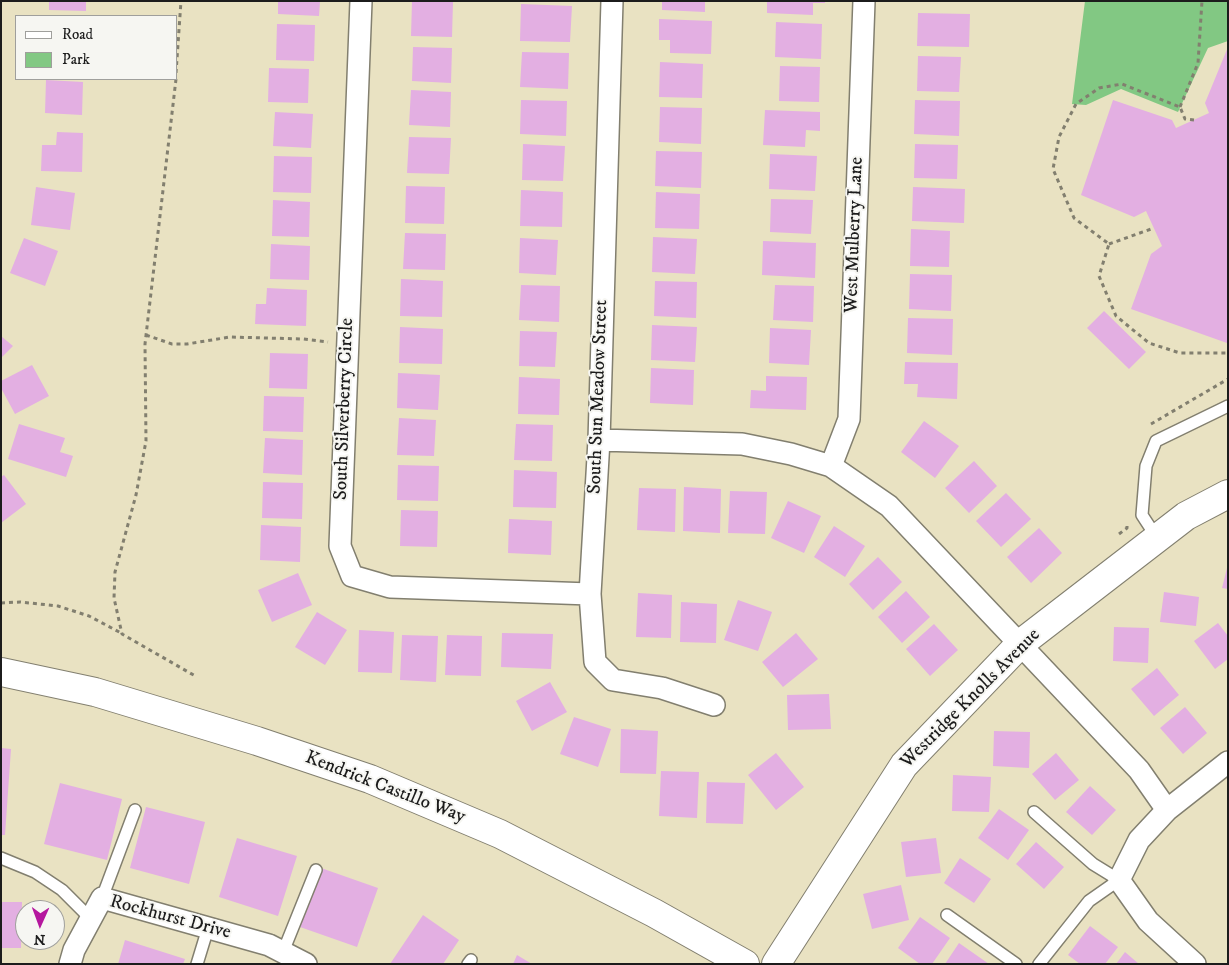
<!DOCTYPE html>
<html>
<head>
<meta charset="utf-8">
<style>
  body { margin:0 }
  #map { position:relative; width:1229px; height:965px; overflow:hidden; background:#e9e2c2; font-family:"IM FELL DW Pica",serif }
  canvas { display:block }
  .frame { position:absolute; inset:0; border:2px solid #1c1c1c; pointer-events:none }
  .legend { position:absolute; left:15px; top:15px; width:162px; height:65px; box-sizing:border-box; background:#f6f6f2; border:1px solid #9f9f9c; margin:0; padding:6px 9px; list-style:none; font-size:15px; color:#1c1c1c }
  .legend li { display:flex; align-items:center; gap:10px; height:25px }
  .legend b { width:25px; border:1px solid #9f9f9c }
  .north { position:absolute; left:15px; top:900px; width:50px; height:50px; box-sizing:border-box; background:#f6f6f2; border:1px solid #9f9f9c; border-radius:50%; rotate:182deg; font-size:14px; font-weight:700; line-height:20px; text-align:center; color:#1c1c1c }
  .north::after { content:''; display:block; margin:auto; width:18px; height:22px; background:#b5179e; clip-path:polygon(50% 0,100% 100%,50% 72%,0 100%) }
</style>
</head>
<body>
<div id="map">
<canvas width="1229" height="965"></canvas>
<div class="frame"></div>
<ul class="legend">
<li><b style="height:6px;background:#fff"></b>Road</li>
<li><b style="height:14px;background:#82c883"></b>Park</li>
</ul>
<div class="north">N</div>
</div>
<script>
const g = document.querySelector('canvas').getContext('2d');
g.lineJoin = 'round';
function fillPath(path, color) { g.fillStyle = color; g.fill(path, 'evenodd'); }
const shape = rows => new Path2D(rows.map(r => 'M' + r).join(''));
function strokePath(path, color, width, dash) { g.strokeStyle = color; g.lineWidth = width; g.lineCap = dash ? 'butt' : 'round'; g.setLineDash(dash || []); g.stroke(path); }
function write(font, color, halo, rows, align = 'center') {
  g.font = font + ' "IM FELL DW Pica",serif'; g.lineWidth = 4; g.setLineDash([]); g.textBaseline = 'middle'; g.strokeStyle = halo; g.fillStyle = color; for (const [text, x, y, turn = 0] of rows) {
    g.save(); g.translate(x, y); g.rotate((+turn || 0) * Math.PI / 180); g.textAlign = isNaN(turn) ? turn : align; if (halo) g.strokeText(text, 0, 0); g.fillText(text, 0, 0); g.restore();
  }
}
const green = shape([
  [1085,1,1228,1,1228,41,1208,48,1178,112,1121,89,1086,105,1072,104]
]);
const building = shape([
  [49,1,86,1,86,11,49,10],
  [278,1,320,1,319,16,278,14],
  [412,1,453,2,452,37,411,36],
  [662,1,705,1,705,12,662,10],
  [767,1,825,1,825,3,813,3,813,15,767,13],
  [521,4,572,6,570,42,520,41],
  [918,13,970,14,969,47,917,46],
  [659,19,712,21,711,54,670,53,670,40,659,40],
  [776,22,822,24,821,59,775,57],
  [277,24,315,25,314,61,276,60],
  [413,47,452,48,451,83,412,81],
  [1228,47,1228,341,1227,343,1131,309,1151,254,1162,246,1146,211,1134,217,1081,195,1113,100,1172,120,1176,128,1209,113,1205,103],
  [522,52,569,53,568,89,520,87],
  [918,56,961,57,959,92,917,91],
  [660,62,703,64,702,98,659,97],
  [780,66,820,67,819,102,779,101],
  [269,68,309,69,308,103,268,102],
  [46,80,83,82,82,115,45,113],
  [411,90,451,92,450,127,409,125],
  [521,100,567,101,566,136,520,134],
  [915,100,960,101,959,136,914,134],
  [660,107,702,108,701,144,659,142],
  [765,110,820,112,820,131,806,130,805,147,763,145],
  [275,112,313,114,311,148,273,146],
  [57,132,83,133,82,172,41,171,42,145,56,145],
  [409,137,451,138,449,174,407,173],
  [523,144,565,146,563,181,522,180],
  [915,144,958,145,957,179,914,178],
  [656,151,702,152,701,188,655,186],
  [770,154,817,156,815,191,769,189],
  [274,156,312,157,311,193,273,192],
  [406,186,445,187,444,224,405,223],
  [36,187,75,193,70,230,31,225],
  [913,187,965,189,964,223,912,221],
  [521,190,563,192,562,227,520,226],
  [656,192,700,194,699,229,655,228],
  [771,199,813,200,811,234,770,232],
  [273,200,310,202,309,237,272,236],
  [911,229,950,231,949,267,910,266],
  [405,233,446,234,445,270,403,269],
  [653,237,697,239,695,274,652,272],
  [24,238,58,251,45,286,10,273],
  [520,238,558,240,556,275,519,273],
  [763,241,816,243,815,278,762,275],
  [271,244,310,246,309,280,270,279],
  [910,274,952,275,951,311,909,309],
  [401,279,443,281,442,317,400,316],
  [655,281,697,282,696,318,654,316],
  [521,285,560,286,559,322,519,320],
  [775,285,814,286,813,322,773,320],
  [267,288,307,290,306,326,255,324,256,304,266,304],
  [1104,311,1146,352,1129,369,1087,328],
  [908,318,953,319,952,355,907,353],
  [652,325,697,327,695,362,651,360],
  [400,327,443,329,442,364,399,363],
  [770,328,811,330,809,365,769,363],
  [520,331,557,332,555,367,519,366],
  [1,336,13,346,1,358],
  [270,353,308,354,307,389,269,388],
  [905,362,958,363,957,399,917,397,918,384,904,384],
  [32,365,49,396,15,414,1,388,1,381],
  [651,368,694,370,693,405,650,403],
  [398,373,440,375,438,410,397,408],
  [766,376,807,377,806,410,750,408,751,390,766,391],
  [519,377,560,379,559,415,518,414],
  [264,396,304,397,303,432,263,431],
  [399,418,436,420,434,456,397,455],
  [924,421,959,446,935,478,901,452],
  [19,424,65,438,60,452,73,456,66,477,8,459],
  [516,424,553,425,552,461,514,460],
  [265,438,303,440,302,475,263,473],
  [974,461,997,486,969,513,945,488],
  [398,465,439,466,438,501,397,500],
  [514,470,557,472,556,508,513,507],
  [4,475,26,504,1,523,1,477],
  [263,482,303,483,302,519,262,518],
  [684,487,721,489,720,533,683,531],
  [639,488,676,489,675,532,637,530],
  [730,491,767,492,765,534,728,533],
  [1006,493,1031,519,1001,547,976,521],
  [788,501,821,516,804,553,771,538],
  [401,510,438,511,437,547,400,546],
  [509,519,552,521,551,555,508,553],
  [261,525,301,527,300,562,260,560],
  [834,526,865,546,845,577,814,557],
  [1039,528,1062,553,1031,583,1007,557],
  [878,557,902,582,873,610,849,584],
  [1227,568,1228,568,1228,589,1222,588],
  [298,573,312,605,272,622,258,590],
  [906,591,930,617,902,643,878,617],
  [1164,592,1199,597,1196,626,1160,622],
  [638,593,672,595,671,638,636,637],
  [738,600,772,612,758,651,724,640],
  [681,602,717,604,716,643,680,642],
  [317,612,347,630,325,665,295,647],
  [1218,623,1228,636,1228,659,1215,669,1194,641],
  [934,624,958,650,930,676,906,649],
  [1114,627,1149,628,1148,663,1113,661],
  [359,630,394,632,392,673,358,672],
  [502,633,553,634,551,669,501,667],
  [796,633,818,659,783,687,762,662],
  [402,635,438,636,436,682,400,680],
  [447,635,482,636,481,676,445,675],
  [1157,668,1179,695,1154,716,1131,689],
  [550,682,567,712,532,731,516,701],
  [829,694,831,729,788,730,787,695],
  [1185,707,1207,733,1183,754,1160,728],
  [574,717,611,729,598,767,560,754],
  [621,729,658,731,656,774,620,773],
  [994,731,1030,732,1029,768,993,766],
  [1,748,11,749,5,835,1,835],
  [776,753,804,787,776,810,748,775],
  [1056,753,1079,780,1055,800,1032,774],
  [661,771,699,772,697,818,659,816],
  [953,775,991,777,989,812,952,811],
  [707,782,745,783,743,824,706,823],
  [60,783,122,799,107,860,44,844],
  [1090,786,1116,810,1092,835,1066,812],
  [146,807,205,822,189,884,130,868],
  [999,809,1029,830,1008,860,978,838],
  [237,838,297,856,278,916,219,897],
  [936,838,941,873,906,877,901,842],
  [1036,842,1064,867,1044,889,1016,864],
  [960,858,991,879,974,903,944,883],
  [321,868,378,888,357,947,300,927],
  [901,885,909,920,872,929,863,894],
  [1,902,22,902,21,948,1,948],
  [423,915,459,940,443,964,390,964],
  [920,917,950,938,932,964,920,964,898,948],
  [1090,926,1118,947,1105,964,1080,964,1068,955],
  [125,940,185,959,183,964,118,964],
  [959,943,989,964,945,964],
  [1125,952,1139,964,1116,964],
  [517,955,532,964,513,964]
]);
const path = shape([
  [176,73,181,1],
  [176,79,145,344,146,441,136,495,115,572,114,598,122,634,197,677],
  [1180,107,1198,63,1202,1],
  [1194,120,1185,119,1180,107,1122,84,1099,88,1076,104,1059,137,1053,169,1074,218,1109,244,1099,276,1116,316,1149,343,1180,353,1228,353],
  [1109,244,1154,228],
  [146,335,172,344,187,344,230,337,303,339,328,342],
  [1151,424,1228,379],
  [1119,534,1127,528,1127,522],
  [1,603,20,602,58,606,89,616,121,633]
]);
const service = shape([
  [1157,538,1142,515,1146,466,1156,441,1228,406],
  [1034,812,1093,864,1119,880,1089,901,1039,964],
  [1,858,35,872,62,890,91,919],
  [102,898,135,810],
  [947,915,1016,964],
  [283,952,316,870],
  [197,964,208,928],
  [468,964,471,960]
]);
const minor = shape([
  [361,1,340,546,352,576,390,587,590,594],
  [612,1,599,440,590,594,595,662,613,680,662,688,714,705],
  [599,440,742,444,791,454,831,466,889,506,1139,770,1167,810],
  [831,466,849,419,864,1],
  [70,964,74,950,102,898,269,945,306,964],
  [1195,964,1148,921,1119,880,1139,840,1167,810,1228,762]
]);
const tertiary = shape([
  [776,964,904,765,1020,644,1186,516,1228,494]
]);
const secondary = shape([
  [1,672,95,692,257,741,370,779,500,834,654,913,745,964]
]);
const streetNames = [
  ["West Mulberry Lane",855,235,-88],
  ["South Sun Meadow Street",599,397,-88],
  ["South Silverberry Circle",345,409,-88],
  ["Westridge Knolls Avenue",971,699,-45],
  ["Kendrick Castillo Way",385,788,21],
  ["Rockhurst Drive",170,918,15]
];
fillPath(green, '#82c883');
fillPath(building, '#e3afe2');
strokePath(service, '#827f6f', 14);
strokePath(minor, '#827f6f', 24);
strokePath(tertiary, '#827f6f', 30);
strokePath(secondary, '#827f6f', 30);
strokePath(path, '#827f6f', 3, [4, 4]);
strokePath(service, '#fff', 11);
strokePath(minor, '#fff', 21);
strokePath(tertiary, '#fff', 28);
strokePath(secondary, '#fff', 28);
write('19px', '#1c1c1c', '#f6f6f2', streetNames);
</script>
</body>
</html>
